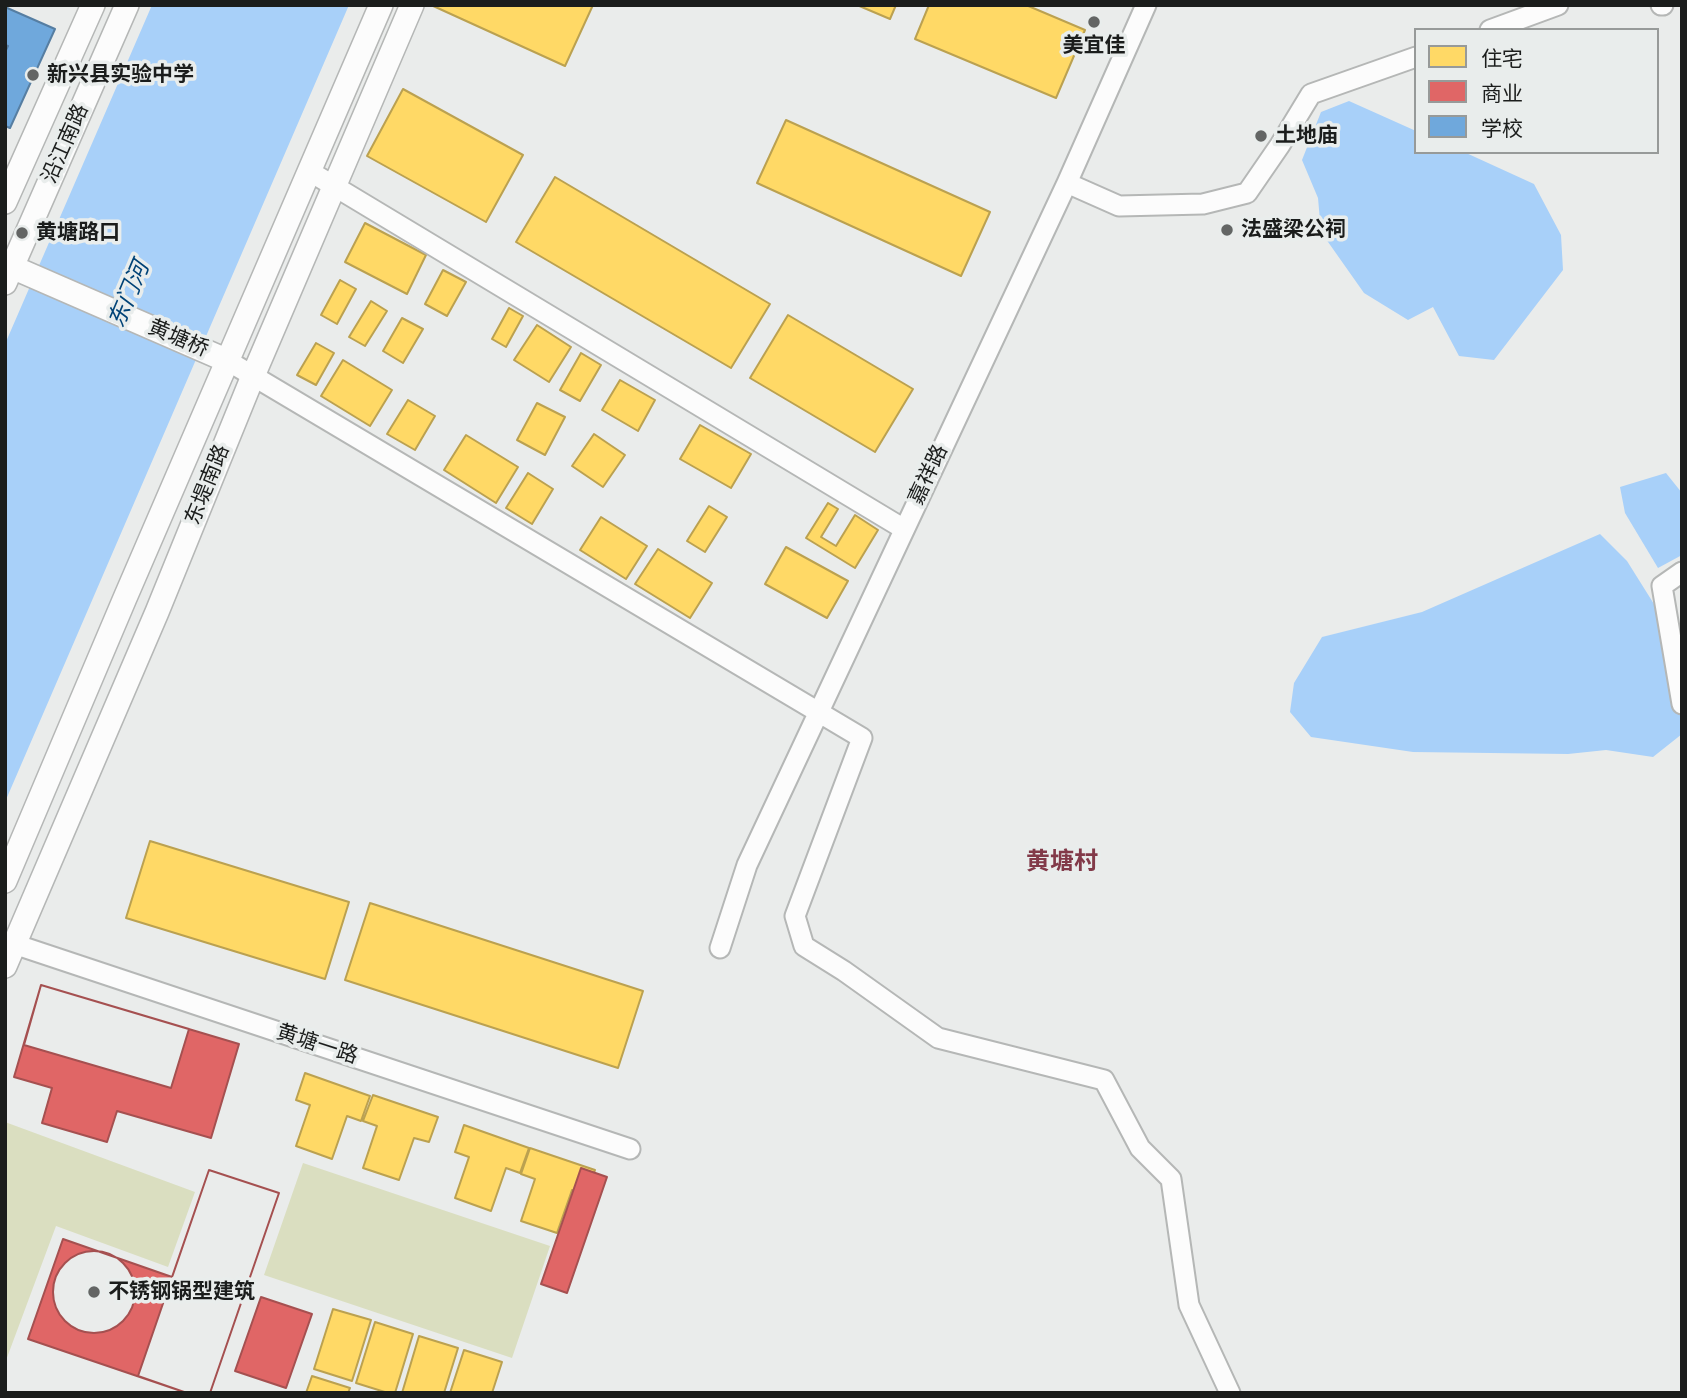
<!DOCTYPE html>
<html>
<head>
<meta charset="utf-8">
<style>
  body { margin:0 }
  #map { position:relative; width:1687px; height:1398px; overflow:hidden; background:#eaeceb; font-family:"Varela Round","Noto Sans SC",sans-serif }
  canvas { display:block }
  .frame { position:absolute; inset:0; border:7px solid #1b1d1c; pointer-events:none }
  .legend { position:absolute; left:1414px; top:28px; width:245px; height:126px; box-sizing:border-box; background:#e9edec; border:2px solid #979a99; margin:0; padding:9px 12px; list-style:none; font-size:21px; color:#1b1d1c }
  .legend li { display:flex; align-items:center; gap:14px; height:35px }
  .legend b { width:35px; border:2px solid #979a99 }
</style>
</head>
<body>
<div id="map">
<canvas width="1687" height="1398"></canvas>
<div class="frame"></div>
<ul class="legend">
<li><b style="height:19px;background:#ffd966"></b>住宅</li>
<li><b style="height:19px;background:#e06666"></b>商业</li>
<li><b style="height:19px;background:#6fa8dc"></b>学校</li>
</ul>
</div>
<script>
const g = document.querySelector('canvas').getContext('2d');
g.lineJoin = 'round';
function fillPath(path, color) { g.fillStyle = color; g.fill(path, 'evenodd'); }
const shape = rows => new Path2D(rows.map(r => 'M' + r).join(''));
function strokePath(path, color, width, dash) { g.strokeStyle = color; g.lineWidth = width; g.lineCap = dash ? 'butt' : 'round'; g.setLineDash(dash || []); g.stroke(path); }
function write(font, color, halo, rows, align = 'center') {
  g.font = font + ' "Varela Round","Noto Sans SC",sans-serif'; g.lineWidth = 7; g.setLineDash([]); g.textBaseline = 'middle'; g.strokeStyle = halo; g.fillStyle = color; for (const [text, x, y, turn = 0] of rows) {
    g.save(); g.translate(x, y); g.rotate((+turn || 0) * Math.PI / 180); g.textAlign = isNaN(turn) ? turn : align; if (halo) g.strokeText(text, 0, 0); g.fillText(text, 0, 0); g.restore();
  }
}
const green = shape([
  [5,1122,195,1192,168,1267,56,1226,5,1363],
  [303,1163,550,1246,512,1358,264,1275]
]);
const water = shape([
  [152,5,349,5,5,802,5,344],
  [1349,101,1416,131,1416,152,1464,152,1534,184,1561,235,1563,270,1494,360,1459,356,1433,307,1408,320,1364,293,1321,232,1318,198,1302,160,1321,112],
  [1666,473,1682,493,1682,555,1658,568,1625,513,1620,487],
  [1600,534,1627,561,1669,628,1682,704,1682,734,1653,757,1606,750,1568,754,1413,752,1311,737,1290,712,1294,683,1322,637,1422,612]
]);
const homes = shape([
  [431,5,593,5,565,66,431,5],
  [857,5,896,5,890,19,857,5],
  [929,5,1026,5,1085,30,1056,98,915,39,929,5],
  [403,89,523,155,486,222,367,156,403,89],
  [786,120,990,212,961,276,757,183,786,120],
  [555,177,770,304,731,368,516,242,555,177],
  [365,223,426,255,407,294,345,262,365,223],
  [443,270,466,282,447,316,425,304,443,270],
  [340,280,356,289,337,324,321,315,340,280],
  [371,301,387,311,365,346,349,337,371,301],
  [509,308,523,316,506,347,492,339,509,308],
  [788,315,913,389,875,452,750,378,788,315],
  [402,318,423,329,403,363,383,351,402,318],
  [537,325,571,347,549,382,514,360,537,325],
  [316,343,334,353,316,385,297,375,316,343],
  [581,353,601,365,580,401,560,390,581,353],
  [343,360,392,390,370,426,321,396,343,360],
  [620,380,655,400,638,431,602,410,620,380],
  [408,400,435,416,415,450,387,434,408,400],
  [537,403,565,417,545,455,517,440,537,403],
  [700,425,751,454,731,488,680,459,700,425],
  [594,434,625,455,603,487,572,466,594,434],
  [466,435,518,467,496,503,444,470,466,435],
  [528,473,553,489,532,524,506,508,528,473],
  [828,503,838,509,821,537,836,546,855,515,878,530,855,568,806,538,828,503],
  [709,506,727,517,705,552,687,541,709,506],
  [601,517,647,546,626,579,580,550,601,517],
  [786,547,848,581,827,618,765,584,786,547],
  [658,549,712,583,690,618,635,584,658,549],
  [150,841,349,902,325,979,126,918,150,841],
  [370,903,643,991,618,1068,345,980,370,903],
  [305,1073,370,1096,361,1121,347,1116,332,1159,296,1146,310,1105,296,1100,305,1073],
  [373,1095,438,1117,429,1142,414,1138,399,1180,363,1168,377,1126,363,1121,373,1095],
  [464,1125,529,1148,520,1173,506,1168,491,1211,455,1198,469,1157,455,1152,464,1125],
  [530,1148,595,1170,586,1195,572,1190,557,1233,521,1221,535,1179,521,1174,530,1148],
  [333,1309,371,1320,352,1381,314,1369,333,1309],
  [375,1322,413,1334,395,1393,388,1393,356,1383,375,1322],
  [419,1336,458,1348,444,1393,402,1393,419,1336],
  [464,1350,502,1362,492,1393,450,1393,464,1350],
  [312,1376,350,1388,348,1393,306,1393,312,1376]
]);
const shops = shape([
  [41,985,189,1029,171,1088,24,1045,41,985],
  [41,985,239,1044,211,1138,117,1111,107,1142,42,1123,52,1088,14,1077,41,985],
  [581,1168,607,1177,567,1293,541,1284,581,1168],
  [209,1170,279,1193,210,1393,187,1393,28,1339,63,1239,172,1277,209,1170],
  [209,1170,279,1193,210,1393,187,1393,138,1376,209,1170],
  '53 1292a41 41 0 1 1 82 0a41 41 0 1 1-82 0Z',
  [261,1297,312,1314,286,1388,235,1371,261,1297]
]);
const schools = shape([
  [5,7,55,29,10,128,5,126,5,52,8,46,5,45,5,7]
]);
const minor = shape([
  [1661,5,1663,5],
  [1490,30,1558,5],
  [309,171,904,529],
  [1067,183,1119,206,1203,204,1247,193,1280,145,1311,94,1416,57],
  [228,361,862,738,795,916,804,946,844,971,938,1038,1104,1080,1140,1148,1171,1179,1189,1305,1230,1393],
  [1682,572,1662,586,1682,704],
  [5,941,630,1149],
  [720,948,747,865,1067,183,1146,5]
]);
const major = shape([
  [5,202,93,5],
  [12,267,228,361],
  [5,283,127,5],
  [5,881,125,598,381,5],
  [5,966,157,612,253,376,412,5]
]);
const markers = [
  [1094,22,7,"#636564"],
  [33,75,7,"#636564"],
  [1261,136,7,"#636564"],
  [1227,230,7,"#636564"],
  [22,233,7,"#636564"],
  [94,1292,7,"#636564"]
];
const poiNames = [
  ["美宜佳",1094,46,"center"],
  ["新兴县实验中学",47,75],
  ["土地庙",1275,136],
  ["法盛梁公祠",1241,230],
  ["黄塘路口",36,233],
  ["不锈钢锅型建筑",108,1292]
];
const streetNames = [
  ["沿江南路",66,144,-66],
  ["黄塘桥",178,339,23],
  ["嘉祥路",929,475,-65],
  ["东堤南路",208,485,-68],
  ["黄塘一路",317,1045,18]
];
const waterNames = [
  ["东门河",130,295,-67]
];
const quarterNames = [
  ["黄塘村",1062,863]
];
fillPath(green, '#dadec0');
fillPath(water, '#a8d0f9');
fillPath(homes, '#ffd966');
strokePath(homes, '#bba150', 2);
fillPath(shops, '#e06666');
strokePath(shops, '#a55050', 2);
fillPath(schools, '#6fa8dc');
strokePath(schools, '#567ea2', 2);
strokePath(minor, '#b5b7b6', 23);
strokePath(major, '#b5b7b6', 26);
strokePath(minor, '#fcfcfc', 19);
strokePath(major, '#fcfcfc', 23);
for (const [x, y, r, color] of markers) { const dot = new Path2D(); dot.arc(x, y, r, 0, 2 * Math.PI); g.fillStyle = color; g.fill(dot); strokePath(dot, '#e9edec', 2.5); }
write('bold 21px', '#1b1d1c', '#e9edec', poiNames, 'left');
write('21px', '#1b1d1c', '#e9edec', streetNames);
write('italic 23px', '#004377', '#e9edec', waterNames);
write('bold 24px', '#823a49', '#e9edec', quarterNames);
</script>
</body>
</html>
